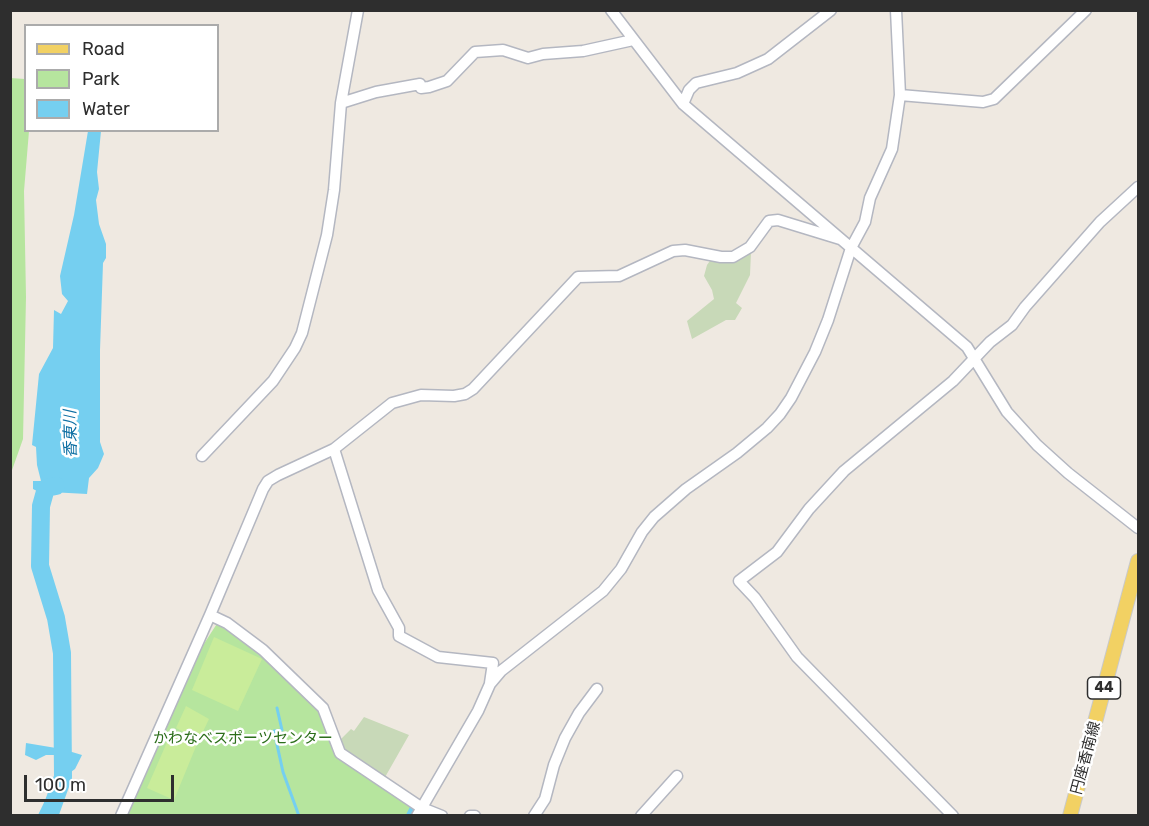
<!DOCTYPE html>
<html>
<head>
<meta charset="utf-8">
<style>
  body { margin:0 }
  #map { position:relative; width:1149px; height:826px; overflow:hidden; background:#efe9e1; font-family:Rubik,sans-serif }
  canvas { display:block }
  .frame { position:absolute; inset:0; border:12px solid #2e2e2e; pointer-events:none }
  .legend { position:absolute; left:24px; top:24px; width:195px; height:108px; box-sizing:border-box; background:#fff; border:2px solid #ababab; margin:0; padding:8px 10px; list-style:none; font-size:18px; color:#2e2e2e }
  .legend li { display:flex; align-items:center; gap:12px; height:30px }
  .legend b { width:30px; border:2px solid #ababab }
  .scale { position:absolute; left:24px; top:775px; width:150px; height:27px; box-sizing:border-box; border:3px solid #2e2e2e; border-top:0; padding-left:8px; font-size:18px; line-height:21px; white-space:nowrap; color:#2e2e2e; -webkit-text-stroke:4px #fff; paint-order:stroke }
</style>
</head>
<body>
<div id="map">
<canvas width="1149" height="826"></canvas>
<div class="frame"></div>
<ul class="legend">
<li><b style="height:8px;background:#f2d163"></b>Road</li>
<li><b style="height:16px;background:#b6e59e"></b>Park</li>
<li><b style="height:16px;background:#75cff0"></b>Water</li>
</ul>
<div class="scale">100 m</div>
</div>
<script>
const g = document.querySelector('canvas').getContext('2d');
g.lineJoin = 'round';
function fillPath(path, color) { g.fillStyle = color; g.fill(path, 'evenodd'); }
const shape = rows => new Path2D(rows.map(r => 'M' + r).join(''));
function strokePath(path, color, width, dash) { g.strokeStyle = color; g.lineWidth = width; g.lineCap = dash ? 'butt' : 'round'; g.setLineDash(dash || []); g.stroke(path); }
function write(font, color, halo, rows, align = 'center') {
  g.font = font + ' Rubik,"Noto Sans JP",sans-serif'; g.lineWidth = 5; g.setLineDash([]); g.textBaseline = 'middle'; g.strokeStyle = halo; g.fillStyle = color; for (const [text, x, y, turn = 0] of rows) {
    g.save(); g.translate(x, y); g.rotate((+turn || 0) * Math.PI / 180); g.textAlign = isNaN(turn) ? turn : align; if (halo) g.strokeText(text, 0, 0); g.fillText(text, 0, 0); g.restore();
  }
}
const green = shape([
  [10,78,25,79,26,130,29,131,24,191,26,297,23,439,11,473],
  [220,619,229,623,319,707,326,727,416,809,412,816,127,816,198,653]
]);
const cemetery = shape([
  [751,252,750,275,736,303,742,308,735,320,726,320,692,339,687,321,714,299,712,290,704,276,707,265,712,258],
  [364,717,409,735,384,779,342,752,338,742,351,729,354,731]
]);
const pitch = shape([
  [214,637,262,659,238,711,192,690],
  [186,706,209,719,199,740,176,728],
  [171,733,197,744,174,800,147,788]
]);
const water = shape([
  [88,131,101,131,97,172,99,189,96,200,99,224,106,244,106,258,103,263,100,350,100,442,104,454,98,468,89,478,87,494,50,492,42,501,39,492,33,489,33,481,41,481,37,465,36,447,32,445,39,374,53,348,54,310,61,314,68,301,62,294,60,276,74,215],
  [26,743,62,749,82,755,75,769,64,777,65,788,56,815,38,815,57,776,59,762,54,755,46,755,36,760,25,755]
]);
const stream = shape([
  [277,708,282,730,274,731,283,772,299,816]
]);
const canal = shape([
  [411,816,415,808]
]);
const river = shape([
  [49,816,63,777,62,653,56,618,40,566,41,506,46,488,56,486]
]);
const minor = shape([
  [611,10,683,104,967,347,1007,412,1037,445,1068,473,1138,528],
  [900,95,983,102,994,99,1086,10],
  [341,103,376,92,420,84,421,88,429,87,447,81,475,52,503,50,528,58,543,54,583,51,633,40],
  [683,104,689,90,696,83,737,73,768,59,831,10],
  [334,449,378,590,399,628,399,636,438,657,493,663,490,683],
  [202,456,273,381,295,348,302,333,327,235,334,190,341,103,358,10],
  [210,615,227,623,263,650,323,708,340,753,422,808,442,816],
  [121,816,210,615,263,489,268,481,278,475,334,449,392,403,421,395,454,396,465,394,473,389,578,277,619,276,673,251,685,250,721,257,733,257,750,247,769,221,778,220,840,239],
  [417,816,478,711,490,684,501,671,603,591,621,569,642,532,654,517,686,489,737,453,767,428,780,414,791,398,815,352,828,320,851,248,865,222,870,198,892,149,900,95,896,10],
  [470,816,475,816],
  [534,816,545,799,554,765,565,738,579,713,597,689],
  [641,816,677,776],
  [953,816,797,657,755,598,739,581,777,552,809,509,844,471,953,381,990,342,1012,325,1025,307,1100,222,1138,187]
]);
const major = shape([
  [1070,816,1138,561]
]);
const shields = [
  [1104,688,33]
];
const shieldNames = [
  ["44",1104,688]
];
const parkNames = [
  ["かわなべスポーツセンター",243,739]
];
const streetNames = [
  ["円座香南線",1086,758,-75]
];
const waterNames = [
  ["香東川",71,434,-91]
];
fillPath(green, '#b6e59e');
fillPath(cemetery, '#c8d9b8');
fillPath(pitch, '#c9ec9a');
fillPath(water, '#75cff0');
strokePath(stream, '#75cff0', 3);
strokePath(canal, '#75cff0', 10);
strokePath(river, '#75cff0', 18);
strokePath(minor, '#b4b7c1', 13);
strokePath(major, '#c9c9c9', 16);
strokePath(minor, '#fff', 10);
strokePath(major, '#f2d163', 14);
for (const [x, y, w] of shields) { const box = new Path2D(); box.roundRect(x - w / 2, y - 11, w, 22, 4.5); g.fillStyle = '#fff'; g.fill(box); strokePath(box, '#2e2e2e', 1.5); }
write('bold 14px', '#2e2e2e', null, shieldNames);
write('15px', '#2c6e1b', '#fff', parkNames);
write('15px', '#2e2e2e', '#fff', streetNames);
write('italic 16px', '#0d6fa3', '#fff', waterNames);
</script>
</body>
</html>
